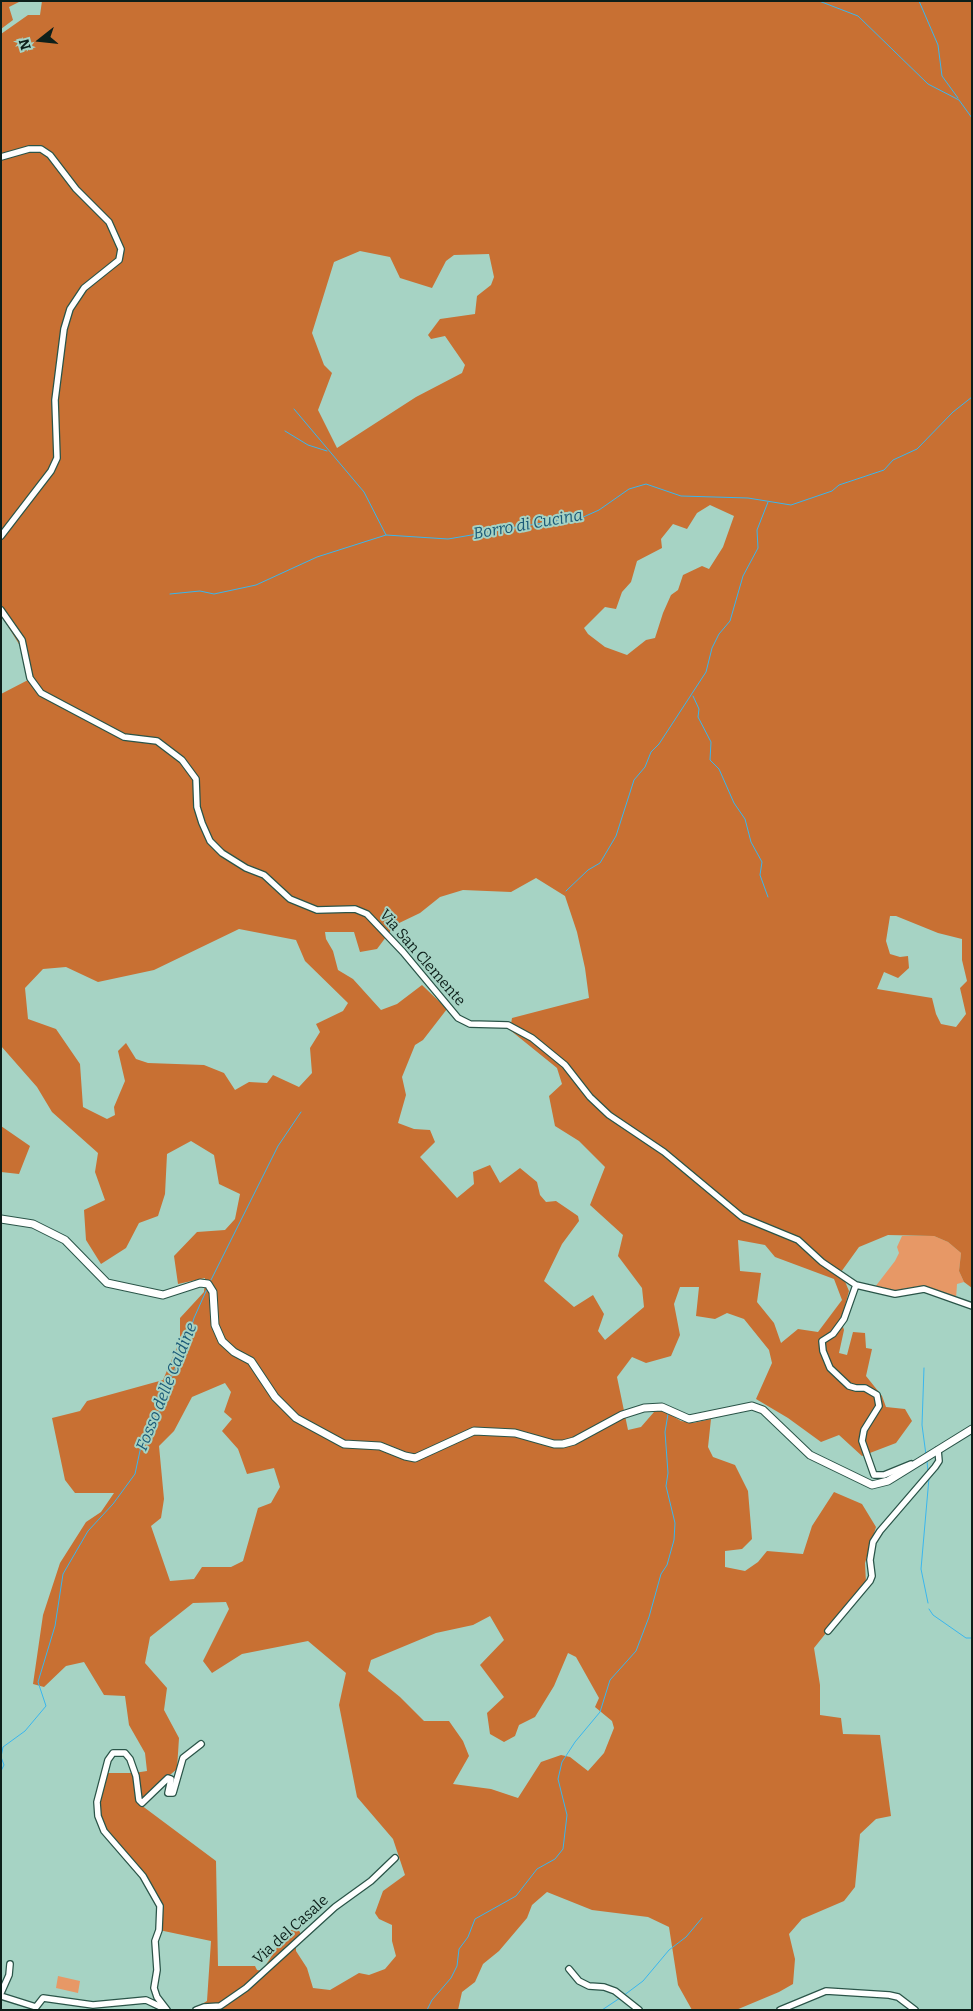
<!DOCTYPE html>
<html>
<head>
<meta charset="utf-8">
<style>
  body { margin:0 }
  #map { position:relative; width:973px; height:2011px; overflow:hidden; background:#a6d3c4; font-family:Bitter,serif }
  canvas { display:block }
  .frame { position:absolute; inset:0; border:2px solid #0d1f1a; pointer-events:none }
  .north { position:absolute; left:15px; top:15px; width:50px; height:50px; -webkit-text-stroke:4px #a6d3c4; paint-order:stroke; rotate:254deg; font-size:14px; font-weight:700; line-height:20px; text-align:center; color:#0d1f1a }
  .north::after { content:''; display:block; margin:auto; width:18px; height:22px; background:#0d1f1a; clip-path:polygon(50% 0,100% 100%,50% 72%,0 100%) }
</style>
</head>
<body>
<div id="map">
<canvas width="973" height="2011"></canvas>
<div class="frame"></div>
<div class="north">N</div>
</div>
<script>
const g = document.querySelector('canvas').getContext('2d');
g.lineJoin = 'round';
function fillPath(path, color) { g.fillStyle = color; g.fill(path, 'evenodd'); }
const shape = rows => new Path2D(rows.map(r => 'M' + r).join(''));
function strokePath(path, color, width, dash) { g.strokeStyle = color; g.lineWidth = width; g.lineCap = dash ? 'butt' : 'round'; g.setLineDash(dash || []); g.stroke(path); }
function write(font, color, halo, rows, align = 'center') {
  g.font = font + ' Bitter,serif'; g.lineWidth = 4; g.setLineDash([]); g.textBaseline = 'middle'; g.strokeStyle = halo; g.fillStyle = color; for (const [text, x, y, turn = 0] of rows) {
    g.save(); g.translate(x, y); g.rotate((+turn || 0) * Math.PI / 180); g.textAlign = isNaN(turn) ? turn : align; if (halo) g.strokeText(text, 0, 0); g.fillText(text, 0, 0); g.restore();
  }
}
const green = shape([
  [902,1236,934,1236,948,1242,961,1253,959,1271,964,1282,957,1284,956,1299,939,1291,922,1286,892,1291,875,1287,895,1261,899,1253,897,1247],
  [58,1976,80,1981,78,1993,56,1988]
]);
const forest = shape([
  [1,1,21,1,9,7,13,20,1,29],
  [42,1,972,1,972,1288,964,1282,959,1271,961,1253,948,1242,934,1236,888,1235,859,1247,841,1272,849,1291,841,1320,844,1330,839,1353,847,1355,853,1332,865,1333,866,1348,872,1349,866,1376,882,1396,886,1407,905,1409,912,1421,896,1443,862,1456,839,1435,821,1442,788,1418,756,1399,772,1363,769,1350,744,1319,727,1313,715,1319,696,1316,699,1287,680,1287,674,1304,680,1335,671,1356,646,1363,632,1357,617,1377,628,1430,641,1427,654,1412,662,1410,681,1421,693,1423,711,1419,708,1447,713,1457,735,1465,748,1491,752,1539,742,1549,725,1551,725,1567,745,1571,758,1562,767,1551,803,1554,812,1526,834,1492,862,1504,876,1527,865,1563,866,1583,814,1648,820,1685,820,1715,841,1718,843,1734,880,1735,891,1816,876,1819,860,1834,855,1887,844,1901,802,1919,789,1934,795,1959,793,1984,779,1992,736,2010,692,2010,678,1985,669,1927,648,1917,592,1910,547,1892,532,1905,527,1918,499,1951,483,1964,475,1982,462,1992,458,2010,192,2010,207,2001,211,1941,159,1930,160,1906,143,1876,104,1831,97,1802,105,1773,134,1773,147,1771,145,1753,129,1725,125,1696,104,1695,84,1662,66,1666,44,1687,33,1684,43,1615,60,1563,86,1522,101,1512,114,1493,75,1493,65,1480,52,1418,80,1411,87,1401,163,1380,180,1340,180,1318,204,1292,205,1278,178,1284,174,1256,197,1232,225,1230,235,1219,240,1194,219,1184,214,1155,191,1141,167,1154,165,1194,158,1216,139,1223,126,1248,101,1264,86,1240,84,1210,105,1200,95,1172,98,1153,52,1112,37,1087,1,1046,1,694,28,680,22,649,1,615,1,34,28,15,40,15],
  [360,251,390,257,400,278,432,288,446,261,454,255,489,254,494,277,491,285,477,296,475,314,440,319,428,335,431,339,445,336,465,365,462,373,416,397,337,448,318,410,332,373,324,365,312,333,334,262],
  [710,505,734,516,723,547,709,569,702,566,683,575,678,590,671,595,663,613,655,638,646,640,627,655,605,647,588,634,584,628,605,607,616,609,622,592,631,582,637,561,662,548,661,539,673,524,687,529,697,513],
  [536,878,565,896,577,932,585,968,589,998,512,1018,510,1030,557,1068,562,1084,549,1096,555,1126,579,1141,605,1167,590,1205,623,1235,618,1256,642,1288,644,1307,605,1340,598,1331,604,1314,593,1295,574,1307,544,1281,562,1244,579,1221,578,1216,556,1201,546,1202,540,1195,537,1182,520,1168,500,1183,490,1165,473,1172,474,1184,457,1198,420,1157,435,1142,430,1130,414,1129,398,1123,406,1095,402,1077,415,1045,423,1040,447,1009,422,985,397,1004,381,1010,353,979,338,970,333,951,326,939,325,932,354,932,360,952,377,949,395,925,420,913,440,897,463,890,511,892],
  [890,916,896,916,938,933,962,939,962,960,967,981,960,988,966,1014,956,1027,941,1024,936,1014,932,998,877,989,884,972,898,978,909,968,908,956,900,957,890,954,886,941],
  [239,929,296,940,305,961,348,1003,343,1011,316,1024,320,1032,310,1048,312,1073,299,1087,273,1075,267,1083,249,1082,235,1090,224,1073,204,1065,148,1063,136,1059,126,1043,118,1051,125,1081,114,1107,115,1115,107,1119,83,1107,80,1064,56,1029,28,1019,25,988,43,969,66,967,98,982,154,970],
  [738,1240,765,1245,775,1257,834,1279,842,1300,818,1332,798,1329,781,1343,774,1323,757,1302,761,1273,740,1271],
  [225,1383,231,1392,224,1412,232,1419,222,1431,238,1449,247,1474,274,1468,280,1487,271,1503,258,1508,243,1561,231,1567,202,1567,194,1579,170,1581,151,1526,161,1518,164,1499,159,1446,174,1431,192,1397],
  [226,1602,229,1609,203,1661,212,1673,242,1654,308,1641,346,1673,339,1705,357,1797,393,1839,405,1875,383,1891,375,1913,379,1919,392,1925,392,1941,396,1956,385,1969,369,1975,359,1973,330,1990,313,1988,307,1968,296,1951,296,1945,302,1936,297,1927,287,1932,262,1971,257,1970,255,1966,218,1966,216,1861,141,1805,146,1795,177,1769,179,1738,164,1710,167,1688,145,1663,150,1637,193,1603],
  [490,1616,504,1640,480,1665,504,1697,487,1713,490,1734,504,1742,515,1736,519,1725,535,1717,554,1686,568,1653,576,1657,599,1698,595,1707,612,1721,614,1728,604,1753,588,1771,570,1757,561,1755,541,1762,518,1798,491,1789,453,1784,469,1756,463,1741,449,1721,424,1721,400,1697,368,1671,371,1660,436,1633,473,1625],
  [1,1126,30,1146,19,1174,1,1172]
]);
const stream = shape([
  [819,1,858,16,928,84,959,100,972,118],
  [919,1,938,45,942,76,958,98],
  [294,409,364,492,386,535],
  [285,431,308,445,327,451],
  [170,594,200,591,214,594,256,585,317,557,386,535,448,539,554,521,579,519,599,510,629,489,646,484,681,496,748,498,791,505,832,491,839,485,884,470,893,460,917,449,953,412,972,397],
  [693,696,699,709,698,717,711,742,710,760,719,769,734,803,745,819,751,842,762,862,760,875,768,897],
  [566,891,588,870,600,863,616,836,634,780,645,767,651,752,659,744,706,672,712,648,719,634,730,621,743,576,758,548,757,530,768,502],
  [211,1280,278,1146,301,1112],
  [924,1368,922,1425,926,1455],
  [927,1461,928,1472],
  [928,1603,921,1569,929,1478],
  [929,1609,933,1615,966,1638,972,1638],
  [1,1771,4,1765,1,1757,3,1747,25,1731,46,1706,38,1682,55,1626,63,1574,88,1531,113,1504,135,1474,141,1446,162,1406,173,1373,185,1348,194,1318,207,1289],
  [623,1996,643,1981,669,1950,686,1937,702,1918],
  [427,2010,432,2000,451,1978,457,1966,459,1949,468,1937,475,1919,516,1896,537,1869,555,1859,563,1849,567,1815,558,1779,562,1762,575,1742,600,1712,610,1680,636,1651,649,1617,661,1574,667,1565,674,1540,675,1523,666,1486,668,1473,665,1432,668,1414],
  [602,2010,620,1998]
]);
const minor = shape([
  [1,157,29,149,41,149,50,155,76,189,109,222,121,249,119,260,84,288,70,309,64,329,55,400,57,458,51,471,1,536],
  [1,610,22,640,30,678,41,693,124,737,157,741,182,760,196,779,197,807,202,823,210,841,222,853,246,868,264,875,290,899,317,910,355,909,367,914,403,952,458,1018,470,1024,508,1025,532,1038,565,1065,590,1097,609,1115,664,1152,742,1217,798,1240,822,1262,856,1285,895,1294,924,1289,972,1306],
  [856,1285,844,1319,833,1334,822,1341,823,1351,830,1368,849,1386,856,1388,865,1388,877,1395,879,1406,864,1430,862,1441,874,1475,884,1475,911,1464],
  [828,1631,870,1581,872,1576,870,1560,873,1542,880,1531,935,1467,939,1461,938,1450],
  [569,1969,579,1981,589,1986,604,1987,615,1991,639,2010],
  [1,1993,9,1975,10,1964],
  [1,1996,36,2007,43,1998,93,2005,146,2000,165,2009],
  [167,2010,157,1997,154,1988,157,1970,155,1941,159,1930,160,1906,143,1876,104,1831,98,1816,97,1802,108,1760,113,1753,125,1753,130,1759,136,1776,139,1800,142,1803,168,1778,171,1779,168,1793,173,1793,183,1758,201,1744],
  [196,2010,204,2007,220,2006,246,1988,335,1907,371,1881,395,1858],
  [780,2010,826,1991,889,1995,898,1997,915,2010]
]);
const major = shape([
  [1,1219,33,1224,65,1240,107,1283,163,1295,200,1283,208,1284,213,1292,215,1325,222,1341,234,1352,251,1361,275,1397,296,1418,344,1444,380,1446,405,1456,415,1458,474,1431,515,1433,554,1444,563,1444,574,1441,622,1415,644,1408,662,1407,689,1419,752,1406,763,1410,810,1455,872,1485,888,1481,972,1429]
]);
const streetNames = [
  ["Via San Clemente",422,958,49],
  ["Via del Casale",291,1930,-42]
];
const waterNames = [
  ["Borro di Cucina",528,525,-10],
  ["Fosso delle Caldine",167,1387,-68]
];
fillPath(green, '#e79866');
fillPath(forest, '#c87033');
strokePath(stream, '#3ab6ee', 1);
strokePath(minor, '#2a5448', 8);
strokePath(major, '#2a5448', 9);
strokePath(minor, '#fff', 5.5);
strokePath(major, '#fff', 7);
write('15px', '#0d1f1a', '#a6d3c4', streetNames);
write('italic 16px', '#1b5a78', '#a6d3c4', waterNames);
</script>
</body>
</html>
